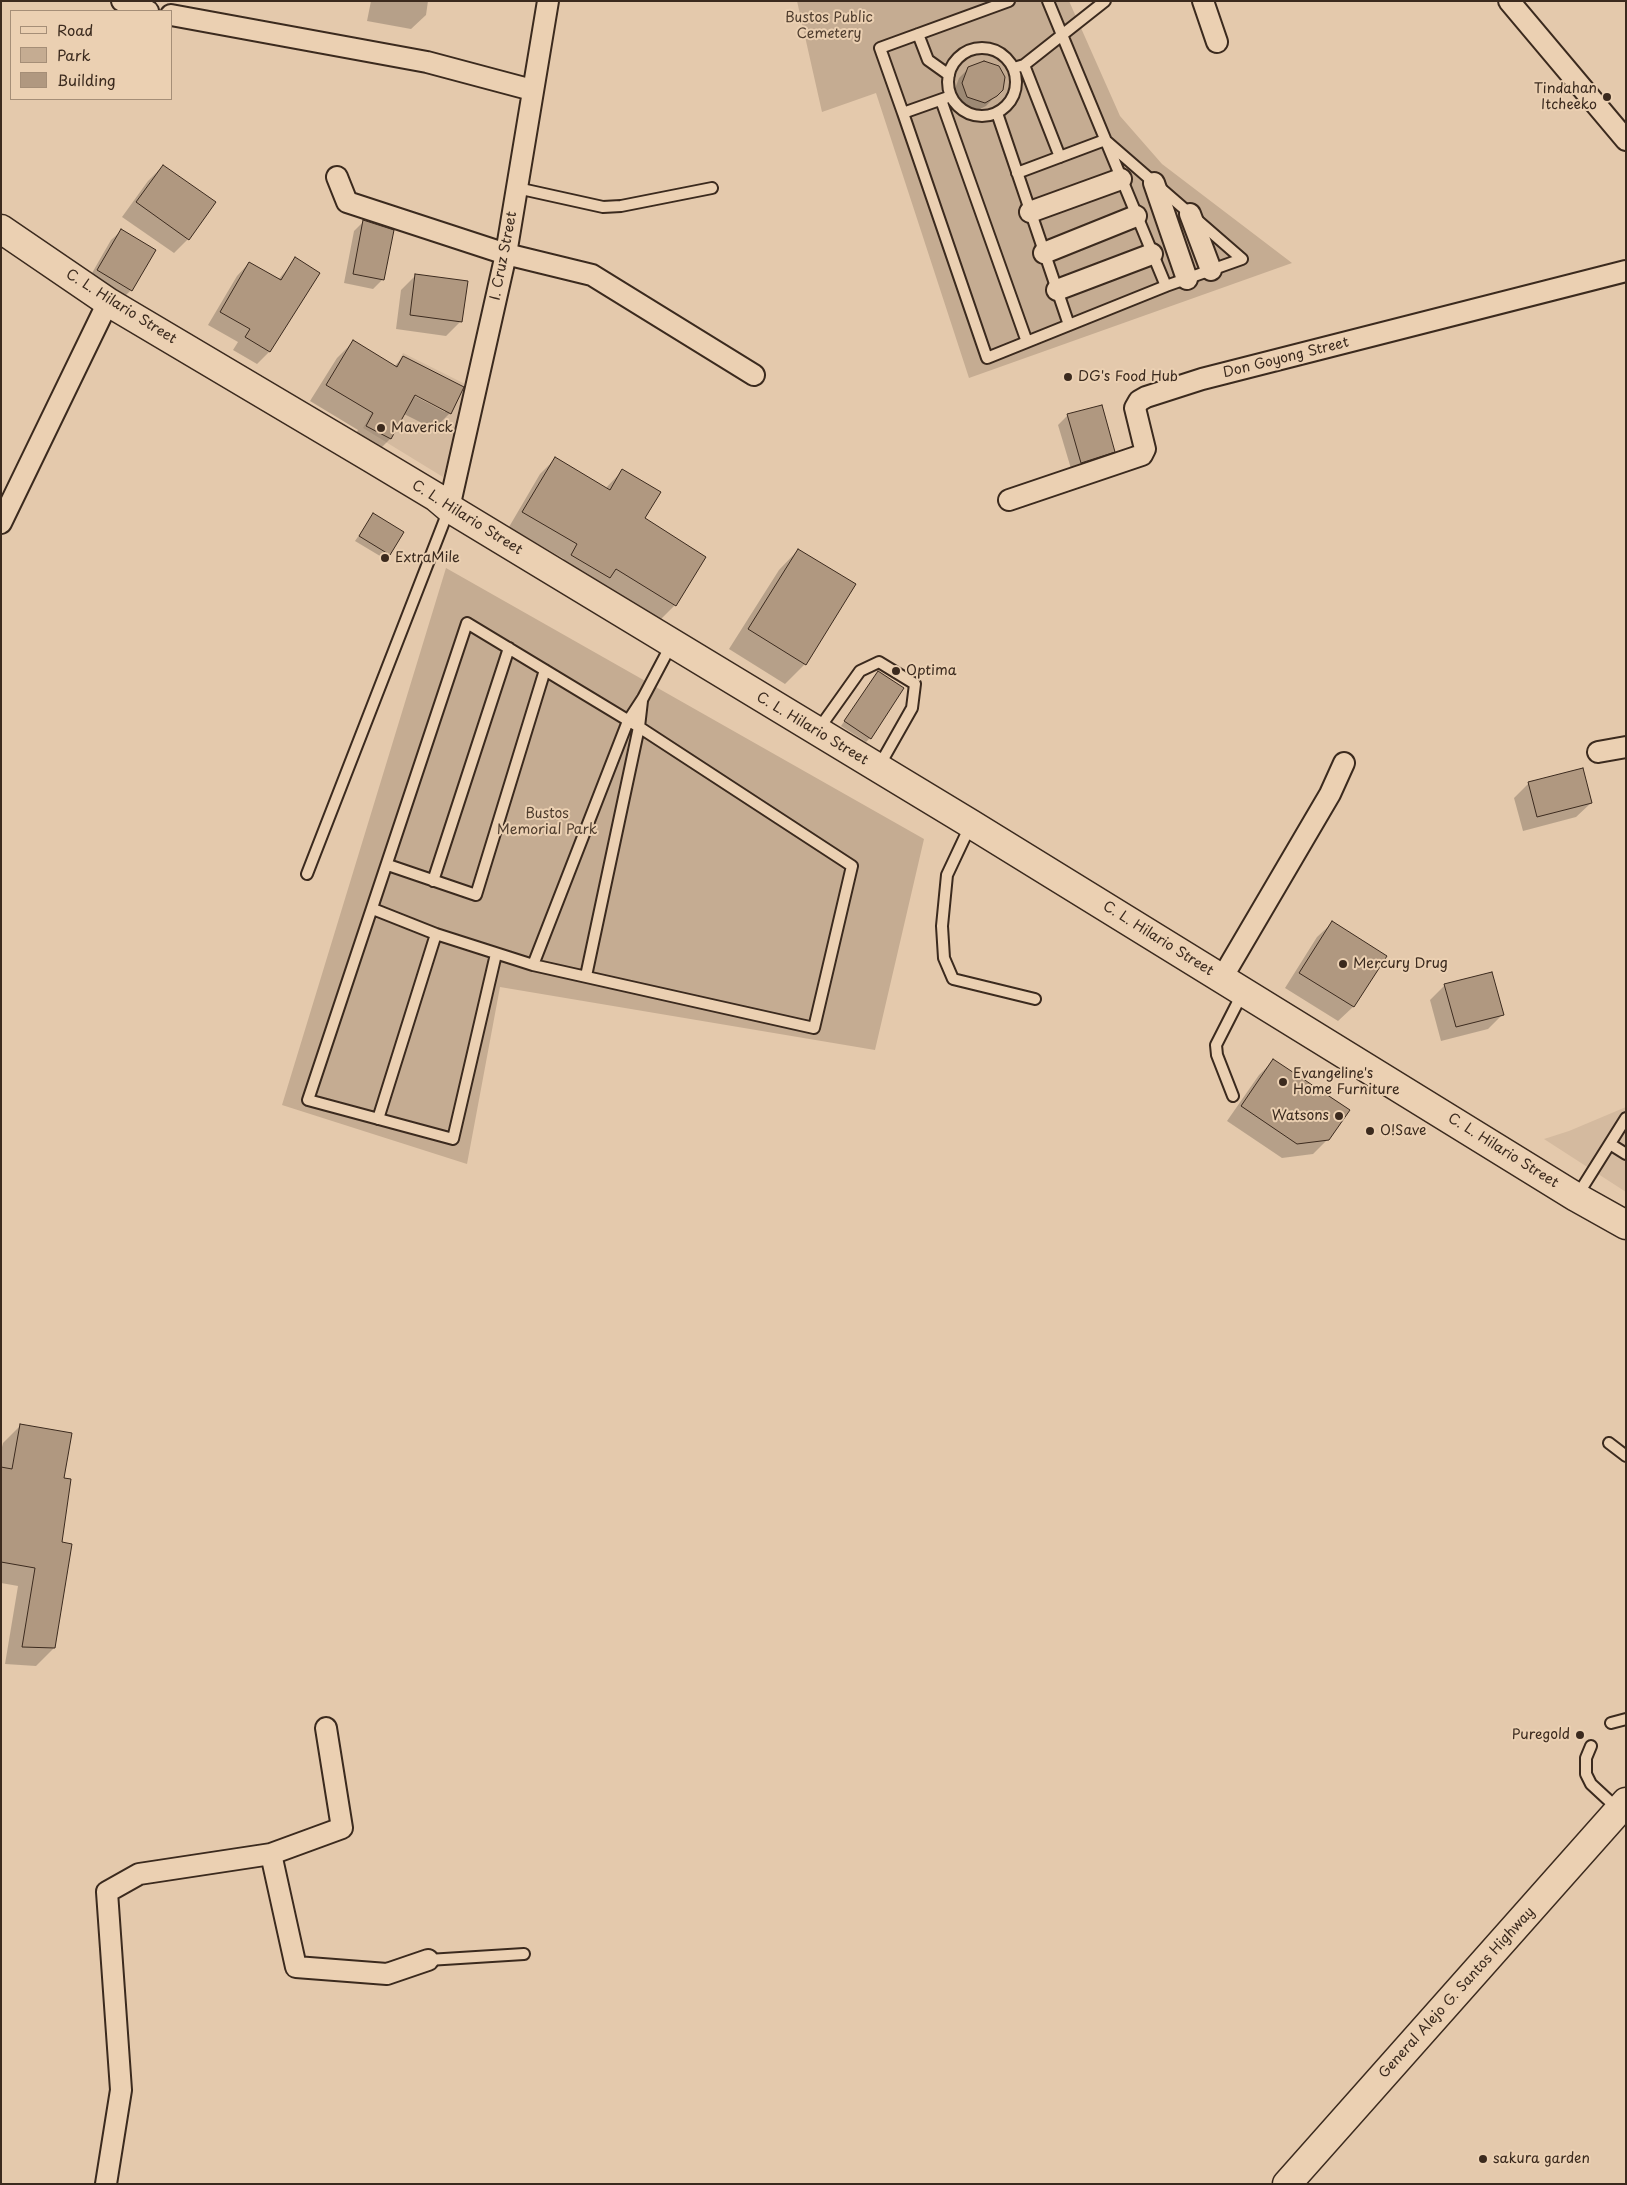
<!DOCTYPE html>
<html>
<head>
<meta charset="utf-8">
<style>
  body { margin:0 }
  #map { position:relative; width:1627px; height:2185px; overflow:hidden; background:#e4c9ac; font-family:"Playpen Sans",sans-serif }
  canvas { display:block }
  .frame { position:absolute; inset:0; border:2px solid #3b2a1e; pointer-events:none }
  .legend { position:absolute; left:10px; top:10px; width:162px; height:90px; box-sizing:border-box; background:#ebd0b2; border:1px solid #a58e77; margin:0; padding:6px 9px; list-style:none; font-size:15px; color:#3b2a1e }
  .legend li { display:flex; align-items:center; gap:10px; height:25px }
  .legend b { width:25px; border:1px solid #a58e77 }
</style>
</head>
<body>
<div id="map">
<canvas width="1627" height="2185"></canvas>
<div class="frame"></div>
<ul class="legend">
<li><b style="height:6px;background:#ebd0b2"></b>Road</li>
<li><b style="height:14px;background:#c5ac92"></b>Park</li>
<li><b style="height:14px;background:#b09880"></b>Building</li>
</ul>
</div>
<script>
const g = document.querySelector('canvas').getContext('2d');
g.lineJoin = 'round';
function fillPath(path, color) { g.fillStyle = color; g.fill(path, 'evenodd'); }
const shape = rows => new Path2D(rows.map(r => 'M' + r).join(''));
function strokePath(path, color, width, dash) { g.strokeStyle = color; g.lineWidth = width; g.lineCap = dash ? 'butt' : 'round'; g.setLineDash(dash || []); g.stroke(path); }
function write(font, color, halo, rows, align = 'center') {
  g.font = font + ' "Playpen Sans",sans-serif'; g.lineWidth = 4; g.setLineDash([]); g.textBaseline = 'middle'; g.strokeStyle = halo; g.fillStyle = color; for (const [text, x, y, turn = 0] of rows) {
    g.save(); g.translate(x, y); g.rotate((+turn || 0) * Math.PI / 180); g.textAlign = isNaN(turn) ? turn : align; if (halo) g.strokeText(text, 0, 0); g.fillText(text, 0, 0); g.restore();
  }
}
const built = shape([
  [403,353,469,386,443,477,363,428],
  [1626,1107,1626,1192,1544,1139,1569,1131]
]);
const green = shape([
  [797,1,1069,1,1120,116,1162,164,1292,263,969,378,876,93,822,112],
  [446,568,924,839,875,1050,500,987,467,1164,282,1105]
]);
const shadow = shape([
  [371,1,428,1,426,15,411,29,367,21],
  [969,68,1002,89,986,106,974,112,958,106,953,94,959,78],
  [163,166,188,239,174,253,122,217,148,181],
  [364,221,383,279,373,289,344,283,354,231],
  [121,231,131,290,121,300,88,280,111,240],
  [296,259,319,274,269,352,257,364,233,350,238,342,208,325,237,276,249,263,278,280],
  [416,275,461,321,446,336,396,329,401,290],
  [353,342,394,367,403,357,450,413,434,429,404,414,390,439,374,455,351,443,358,430,310,401,337,358],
  [410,391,445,409,445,412,409,393],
  [1068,415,1113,451,1104,461,1072,472,1058,425],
  [555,459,605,489,623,470,644,519,705,557,675,605,660,620,602,584,594,592,557,570,564,559,509,527,540,474],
  [373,515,389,554,385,559,355,541],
  [798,550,805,664,785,684,729,649,779,570],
  [878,672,870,738,866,742,841,726],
  [1529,783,1591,803,1576,817,1523,831,1514,798],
  [1332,923,1385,956,1353,1007,1338,1021,1285,988,1317,937],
  [1445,985,1502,1015,1488,1029,1441,1041,1430,1000],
  [1274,1060,1328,1139,1313,1154,1282,1158,1227,1121,1259,1075],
  [21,1425,62,1479,54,1648,36,1666,5,1664,18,1586,1,1583,1,1451,3,1443]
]);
const building = shape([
  [984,61,999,66,1005,77,1003,90,997,96,985,103,967,97,962,83,968,67,984,61],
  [163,165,216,202,189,240,136,202,163,165],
  [363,220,394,230,384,280,353,274,363,220],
  [121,229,156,250,132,291,97,270,121,229],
  [295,257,320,273,270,352,245,337,250,329,220,312,249,262,281,280,295,257],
  [415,274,468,281,462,322,410,315,415,274],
  [353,340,397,367,403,356,464,387,451,414,415,395,391,439,366,426,373,413,326,385,353,340],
  [1102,405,1115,452,1081,463,1067,414,1102,405],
  [555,457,610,490,622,469,661,492,645,518,706,557,676,606,616,569,610,578,571,555,577,544,522,512,555,457],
  [373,513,404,532,390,555,359,536,373,513],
  [798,549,856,584,806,665,748,629,798,549],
  [878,671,904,688,871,739,844,721,878,671],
  [1583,768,1592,803,1537,817,1528,782,1583,768],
  [1332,921,1387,956,1354,1007,1299,973,1332,921],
  [1492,972,1504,1015,1456,1027,1444,984,1492,972],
  [1273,1059,1350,1110,1329,1140,1297,1144,1241,1106,1273,1059],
  [20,1424,72,1433,64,1478,71,1479,62,1542,72,1544,55,1648,22,1647,35,1568,1,1562,1,1467,12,1469,20,1424]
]);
const lane = shape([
  [1048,1,1166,286],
  [918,34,928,60,949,75],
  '948 82a34 34 0 1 1 68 0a34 34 0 1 1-68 0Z',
  [1024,65,1060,157],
  [1014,68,1024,65,1105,1],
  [951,96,903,113,987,358,1166,286,1242,259,1105,140,1017,173],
  [941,100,1027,342],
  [903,113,880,48,1009,1],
  [997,113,1069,325],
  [517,188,603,207,621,206,712,188],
  [818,730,860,671,879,662,915,684,912,708,878,768],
  [971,824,947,875,942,926,944,958,953,979,1035,999],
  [388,865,476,895,545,670],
  [307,874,449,509],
  [433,881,509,648],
  [373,909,436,934,533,965,814,1028,852,866,639,727,467,623,308,1100,453,1139,496,954],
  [533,965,628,721,643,698,671,645],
  [586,976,639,727,642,701],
  [1233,1096,1217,1055,1216,1045,1243,992],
  [378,1119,436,934],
  [1610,1144,1626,1154],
  [1577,1196,1626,1118],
  [1609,1443,1626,1456],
  [1611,1723,1626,1719],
  [1591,1746,1586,1758,1586,1774,1591,1784,1618,1809],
  [428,1960,524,1954]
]);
const street = shape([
  [122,1,148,11],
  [1203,1,1217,42],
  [1509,1,1626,140],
  [171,15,427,62,532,90],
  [337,177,347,202,506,254,592,275,754,375],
  [1154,183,1187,279],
  [1030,212,1121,179],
  [1190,214,1211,270],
  [1044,253,1136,216],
  [1057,290,1152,254],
  [1009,500,1142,455,1145,449,1135,408,1139,401,1146,397,1202,379,1626,271],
  [449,508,506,254,548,1],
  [1,523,108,302],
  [1598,752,1626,747],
  [1222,978,1330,794,1344,763],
  [271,1854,342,1828,326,1728],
  [106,2184,121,2090,107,1892,139,1874,271,1854,296,1967,387,1974,428,1960]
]);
const secondary = shape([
  [1287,2184,1626,1802]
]);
const primary = shape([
  [1,229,108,302,371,458,436,497,449,508,971,824,1576,1197,1626,1225]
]);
const markers = [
  [1607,97,5,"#3b2a1e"],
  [1068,377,5,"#3b2a1e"],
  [381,428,5,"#3b2a1e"],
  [385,558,5,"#3b2a1e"],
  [896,671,5,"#3b2a1e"],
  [1343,964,5,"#3b2a1e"],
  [1283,1082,5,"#3b2a1e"],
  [1339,1116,5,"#3b2a1e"],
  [1370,1131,5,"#3b2a1e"],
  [1580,1735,5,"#3b2a1e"],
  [1483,2159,5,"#3b2a1e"]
];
const parkNames = [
  ["Bustos Public",829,18],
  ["Cemetery",829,34],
  ["Bustos",547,814],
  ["Memorial Park",547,830]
];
const poiNames = [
  ["Tindahan",1597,89,"right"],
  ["Itcheeko",1597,105,"right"],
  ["DG's Food Hub",1078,377],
  ["Maverick",391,428],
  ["ExtraMile",395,558],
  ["Optima",906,671],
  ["Mercury Drug",1353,964],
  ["Evangeline's",1293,1074],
  ["Home Furniture",1293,1090],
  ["Watsons",1329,1116,"right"],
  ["O!Save",1380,1131],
  ["Puregold",1570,1735,"right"],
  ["sakura garden",1493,2159]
];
const streetNames = [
  ["I. Cruz Street",504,256,-79],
  ["C. L. Hilario Street",121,307,32],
  ["Don Goyong Street",1286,358,-14],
  ["C. L. Hilario Street",467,518,32],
  ["C. L. Hilario Street",812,729,31],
  ["C. L. Hilario Street",1158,939,32],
  ["C. L. Hilario Street",1503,1151,32],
  ["General Alejo G. Santos Highway",1457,1993,-48]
];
fillPath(built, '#d4ba9f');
fillPath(green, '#c5ac92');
fillPath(shadow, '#0003');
fillPath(building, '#b09880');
strokePath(building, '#3b2a1e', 1);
strokePath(lane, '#3b2a1e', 14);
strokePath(street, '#3b2a1e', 24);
strokePath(secondary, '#3b2a1e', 31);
strokePath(primary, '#3b2a1e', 31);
strokePath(lane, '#ebd0b2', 10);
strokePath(street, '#ebd0b2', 20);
strokePath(secondary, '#ebd0b2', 28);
strokePath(primary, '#ebd0b2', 28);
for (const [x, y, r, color] of markers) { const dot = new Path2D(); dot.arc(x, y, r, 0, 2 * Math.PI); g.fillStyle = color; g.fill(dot); strokePath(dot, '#ebd0b2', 2); }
write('14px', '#503e2f', '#ebd0b2', parkNames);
write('14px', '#3b2a1e', '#ebd0b2', poiNames, 'left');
write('14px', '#3b2a1e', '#ebd0b2', streetNames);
</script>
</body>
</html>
